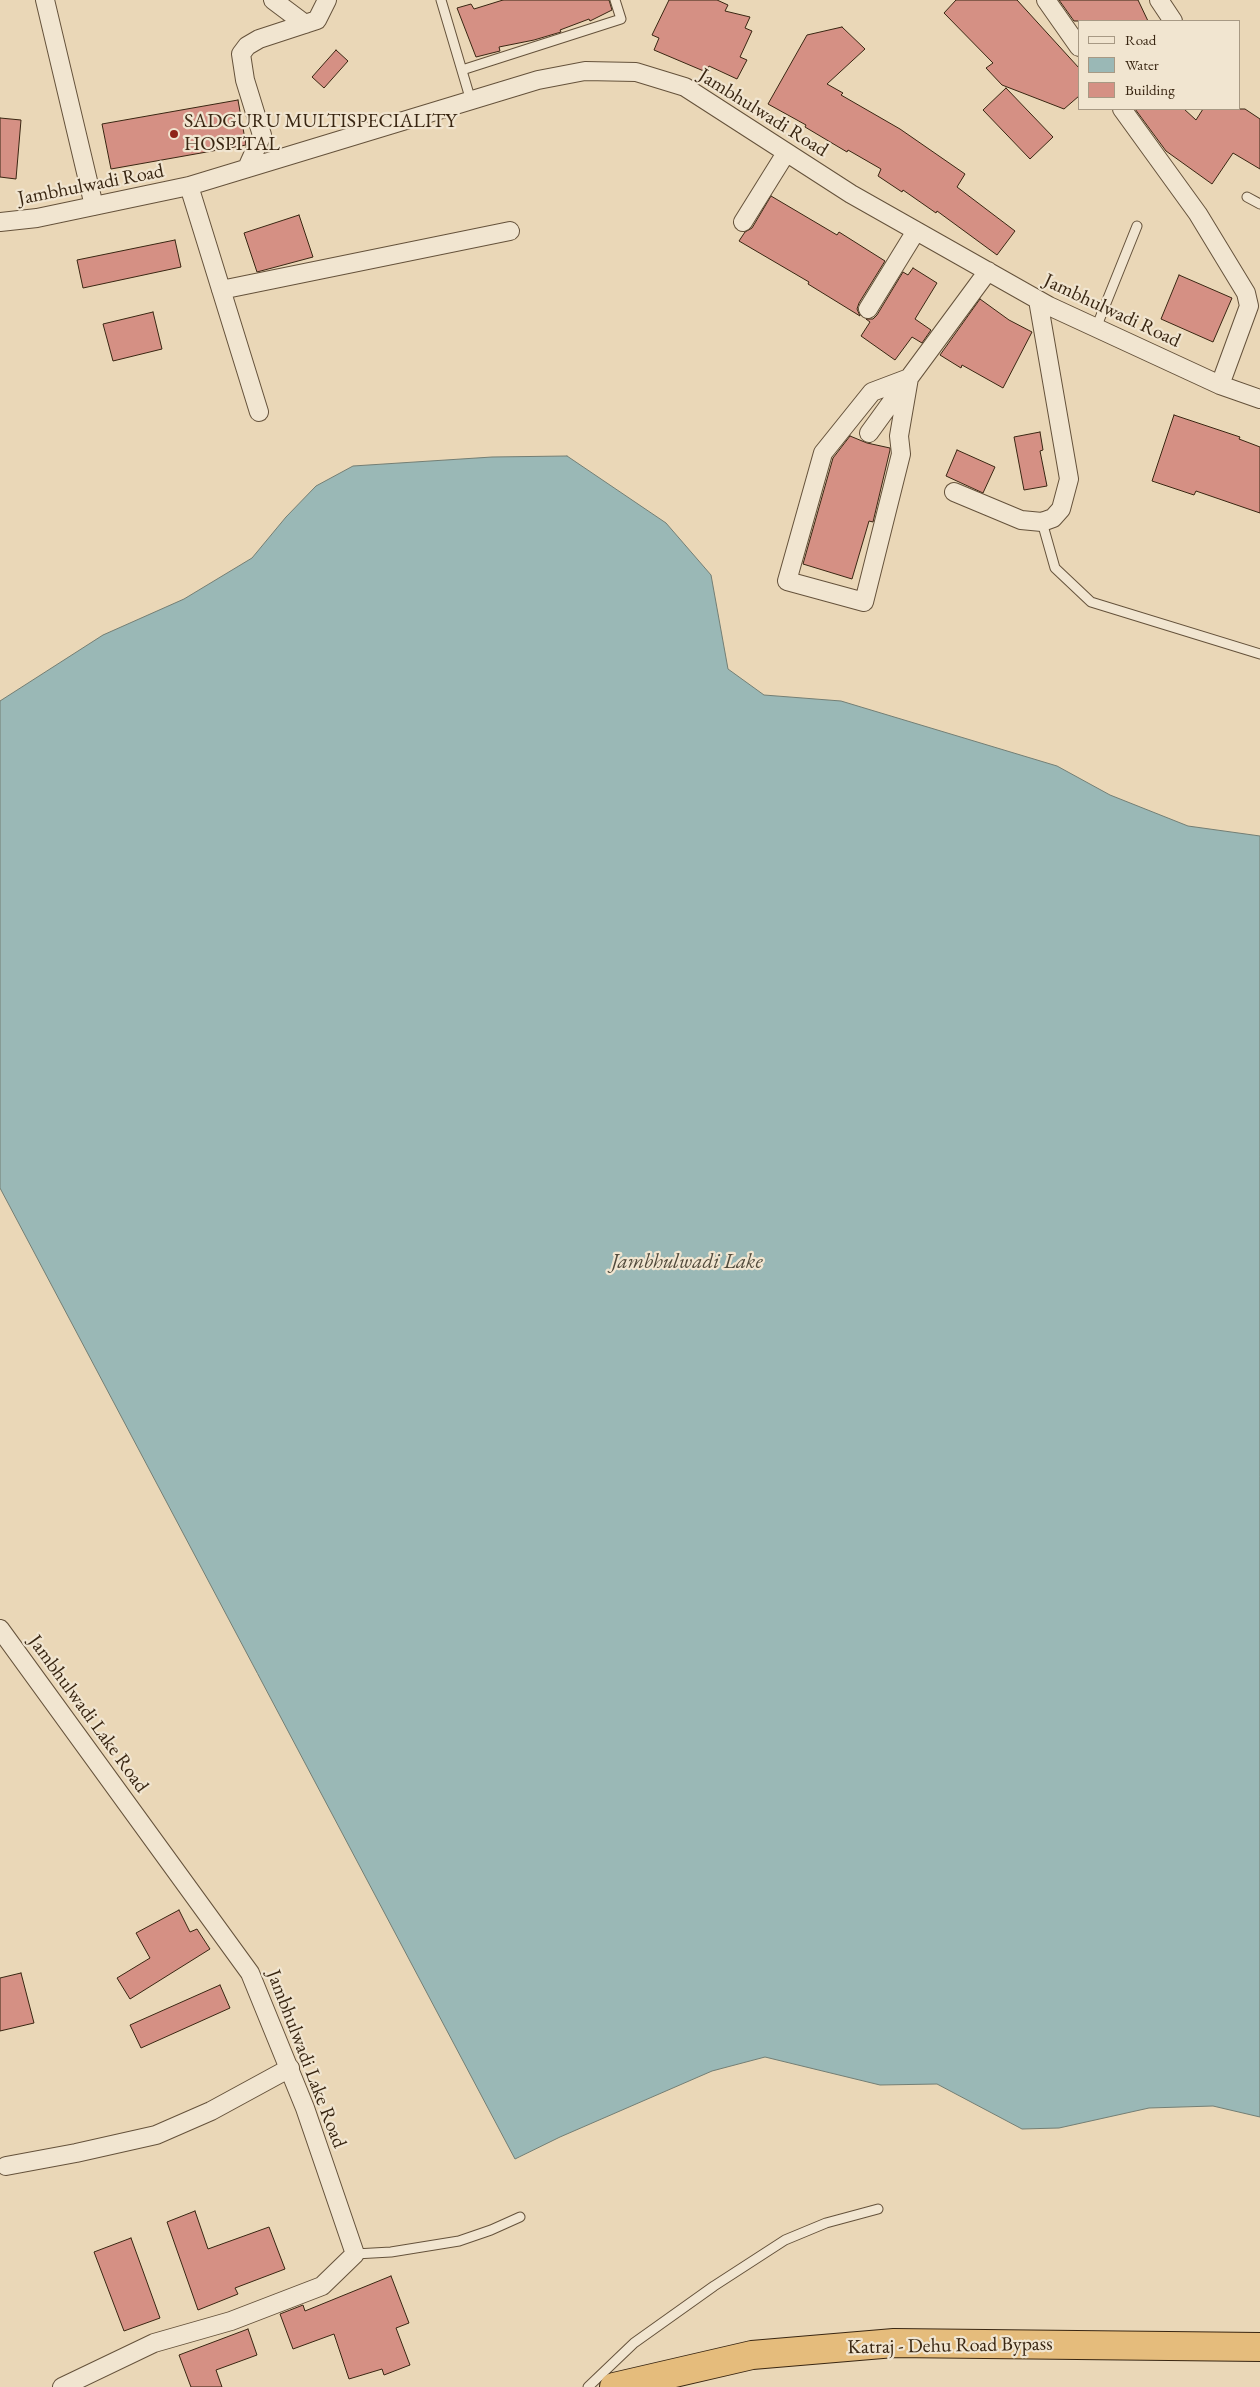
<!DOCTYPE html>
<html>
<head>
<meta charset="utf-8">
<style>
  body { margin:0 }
  #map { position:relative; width:1260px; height:2387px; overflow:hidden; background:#ead7b7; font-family:"EB Garamond",serif }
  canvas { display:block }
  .legend { position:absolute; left:1078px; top:20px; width:162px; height:90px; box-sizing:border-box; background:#f1e5d0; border:1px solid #a79984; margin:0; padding:6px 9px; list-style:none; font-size:15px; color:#392612 }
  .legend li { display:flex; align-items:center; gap:10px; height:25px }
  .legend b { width:25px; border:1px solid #a79984 }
</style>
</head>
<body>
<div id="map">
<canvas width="1260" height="2387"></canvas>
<ul class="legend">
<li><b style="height:6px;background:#f1e5d0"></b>Road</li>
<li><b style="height:14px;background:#9ab8b6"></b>Water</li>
<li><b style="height:14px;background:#d59084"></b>Building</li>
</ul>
</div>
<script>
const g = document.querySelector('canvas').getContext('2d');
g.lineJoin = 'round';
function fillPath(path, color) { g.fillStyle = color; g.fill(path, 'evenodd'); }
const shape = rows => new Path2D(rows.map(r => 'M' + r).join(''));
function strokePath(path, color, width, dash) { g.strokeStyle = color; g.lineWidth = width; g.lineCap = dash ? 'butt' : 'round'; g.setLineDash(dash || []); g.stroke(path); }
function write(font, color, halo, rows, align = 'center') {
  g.font = font + ' "EB Garamond",serif'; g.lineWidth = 4.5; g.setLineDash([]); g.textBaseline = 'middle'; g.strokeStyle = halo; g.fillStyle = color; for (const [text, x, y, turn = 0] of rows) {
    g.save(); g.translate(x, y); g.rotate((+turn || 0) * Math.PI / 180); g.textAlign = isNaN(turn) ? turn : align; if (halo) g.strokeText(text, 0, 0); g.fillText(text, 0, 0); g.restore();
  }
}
const water = shape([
  [567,456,666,523,711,575,728,669,764,695,841,701,1057,766,1110,795,1188,826,1260,836,1260,2117,1213,2106,1149,2108,1059,2128,1022,2129,937,2084,880,2085,765,2057,712,2071,560,2137,515,2159,0,1188,0,701,103,635,184,599,252,558,286,517,316,486,353,466,492,457,567,456]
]);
const building = shape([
  [503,0,609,0,612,10,590,21,589,19,560,30,561,32,534,40,499,47,500,51,476,57,457,8,471,4,474,9,503,0],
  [669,0,717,0,728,5,725,11,750,17,745,28,752,31,740,57,747,60,737,79,709,66,706,72,654,50,659,38,652,35,669,0],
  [956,0,1017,0,1079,68,1079,96,1064,109,1002,85,986,68,993,63,944,13,956,0],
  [1059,0,1138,0,1148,21,1074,21,1059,0],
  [842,27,865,49,827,84,843,93,841,95,900,129,965,174,957,187,1015,231,997,255,937,211,936,213,903,190,902,192,878,176,881,169,848,150,847,152,805,127,806,125,768,104,807,35,842,27],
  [336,50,348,61,324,88,312,77,336,50],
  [1006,88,1053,137,1030,159,983,110,1006,88],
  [238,100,246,145,111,169,102,124,238,100],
  [1135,109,1184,109,1196,120,1203,109,1245,109,1260,119,1260,169,1233,153,1212,184,1166,151,1135,109],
  [0,118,21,120,16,179,0,177,0,118],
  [771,196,837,235,839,232,885,261,859,303,857,309,860,316,808,284,809,282,739,241,745,232,752,228,771,196],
  [299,215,313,257,257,272,244,233,299,215],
  [175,240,181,267,83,288,77,260,175,240],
  [913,268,937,283,915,319,931,330,922,343,912,337,895,360,861,336,870,322,866,319,873,319,877,315,903,272,908,275,913,268],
  [1179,275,1232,298,1213,342,1161,319,1179,275],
  [980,299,1009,320,1032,332,1003,388,962,365,961,368,940,355,980,299],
  [153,312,162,349,113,361,103,324,153,312],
  [1174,415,1240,437,1239,439,1260,447,1260,513,1196,491,1194,495,1152,481,1174,415],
  [1040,432,1043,450,1040,451,1047,486,1024,490,1014,437,1040,432],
  [850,436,867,443,890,448,890,450,873,522,869,521,852,579,803,564,833,458,850,436],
  [957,450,995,467,983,493,946,476,957,450],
  [179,1910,190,1932,197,1929,210,1949,130,1999,117,1978,150,1958,136,1933,179,1910],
  [21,1973,34,2023,0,2031,0,1978,21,1973],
  [220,1985,230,2008,141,2048,130,2025,220,1985],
  [195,2211,208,2249,269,2227,285,2269,235,2288,238,2294,198,2310,167,2222,195,2211],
  [131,2238,160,2318,124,2331,94,2252,131,2238],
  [391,2276,409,2323,396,2328,410,2365,384,2375,382,2369,349,2379,334,2334,293,2349,280,2314,303,2305,305,2311,391,2276],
  [248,2329,257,2355,216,2370,222,2387,191,2387,179,2355,248,2329]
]);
const lane = shape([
  [441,0,471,101],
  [462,70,621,19,615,0],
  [1247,197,1260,204],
  [1096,328,1137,226],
  [1042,522,1055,568,1091,602,1260,654],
  [355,2254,391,2252,459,2241,491,2230,520,2217],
  [588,2387,634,2343,714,2286,785,2240,826,2223,878,2209]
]);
const street = shape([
  [45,0,94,206],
  [273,0,305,24],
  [1046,0,1079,47],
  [1159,0,1173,21],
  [1122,109,1198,214,1246,293,1249,306,1220,385],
  [247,168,262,135,245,80,241,54,247,46,259,39,317,20,327,0],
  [189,186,259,412],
  [0,222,37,218,189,186,538,80,585,71,636,72,685,87,851,194,1049,306,1220,385,1260,399],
  [743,222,786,153],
  [221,290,510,231],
  [868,309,916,231],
  [909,378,899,436,901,454,864,602,787,581,823,453,872,392,909,378,988,271],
  [869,433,906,382],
  [954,492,1021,520,1042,522,1053,518,1061,509,1069,479,1038,300],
  [0,1629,250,1973,305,2108,355,2254,322,2286,231,2321,154,2343,62,2387],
  [6,2166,76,2153,156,2135,211,2111,290,2068]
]);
const highway = shape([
  [614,2387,752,2355,894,2343,1260,2347]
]);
const markers = [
  [174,134,5,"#8f2418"]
];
const streetNames = [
  ["Jambhulwadi Road",763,113,32],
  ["Jambhulwadi Road",91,185,-11],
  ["Jambhulwadi Road",1112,311,25],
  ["Jambhulwadi Lake Road",88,1714,54],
  ["Jambhulwadi Lake Road",306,2059,69],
  ["Katraj - Dehu Road Bypass",950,2346,-1]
];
const poiNames = [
  ["SADGURU MULTISPECIALITY",184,122],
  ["HOSPITAL",184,145]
];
const waterNames = [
  ["Jambhulwadi Lake",687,1262]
];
fillPath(water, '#9ab8b6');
strokePath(water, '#737e74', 1);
fillPath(building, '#d59084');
strokePath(building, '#392612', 1);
strokePath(lane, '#65523b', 11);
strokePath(street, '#65523b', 20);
strokePath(highway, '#392612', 30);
strokePath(lane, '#f1e5d0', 9);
strokePath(street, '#f1e5d0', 18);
strokePath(highway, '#e5bc7c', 28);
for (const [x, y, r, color] of markers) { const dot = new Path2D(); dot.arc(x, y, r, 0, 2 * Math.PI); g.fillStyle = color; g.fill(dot); strokePath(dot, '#f1e5d0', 2); }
write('20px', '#392612', '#f1e5d0', streetNames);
write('20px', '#392612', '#f1e5d0', poiNames, 'left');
write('italic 21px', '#514a3b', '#f1e5d0', waterNames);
</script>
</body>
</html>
